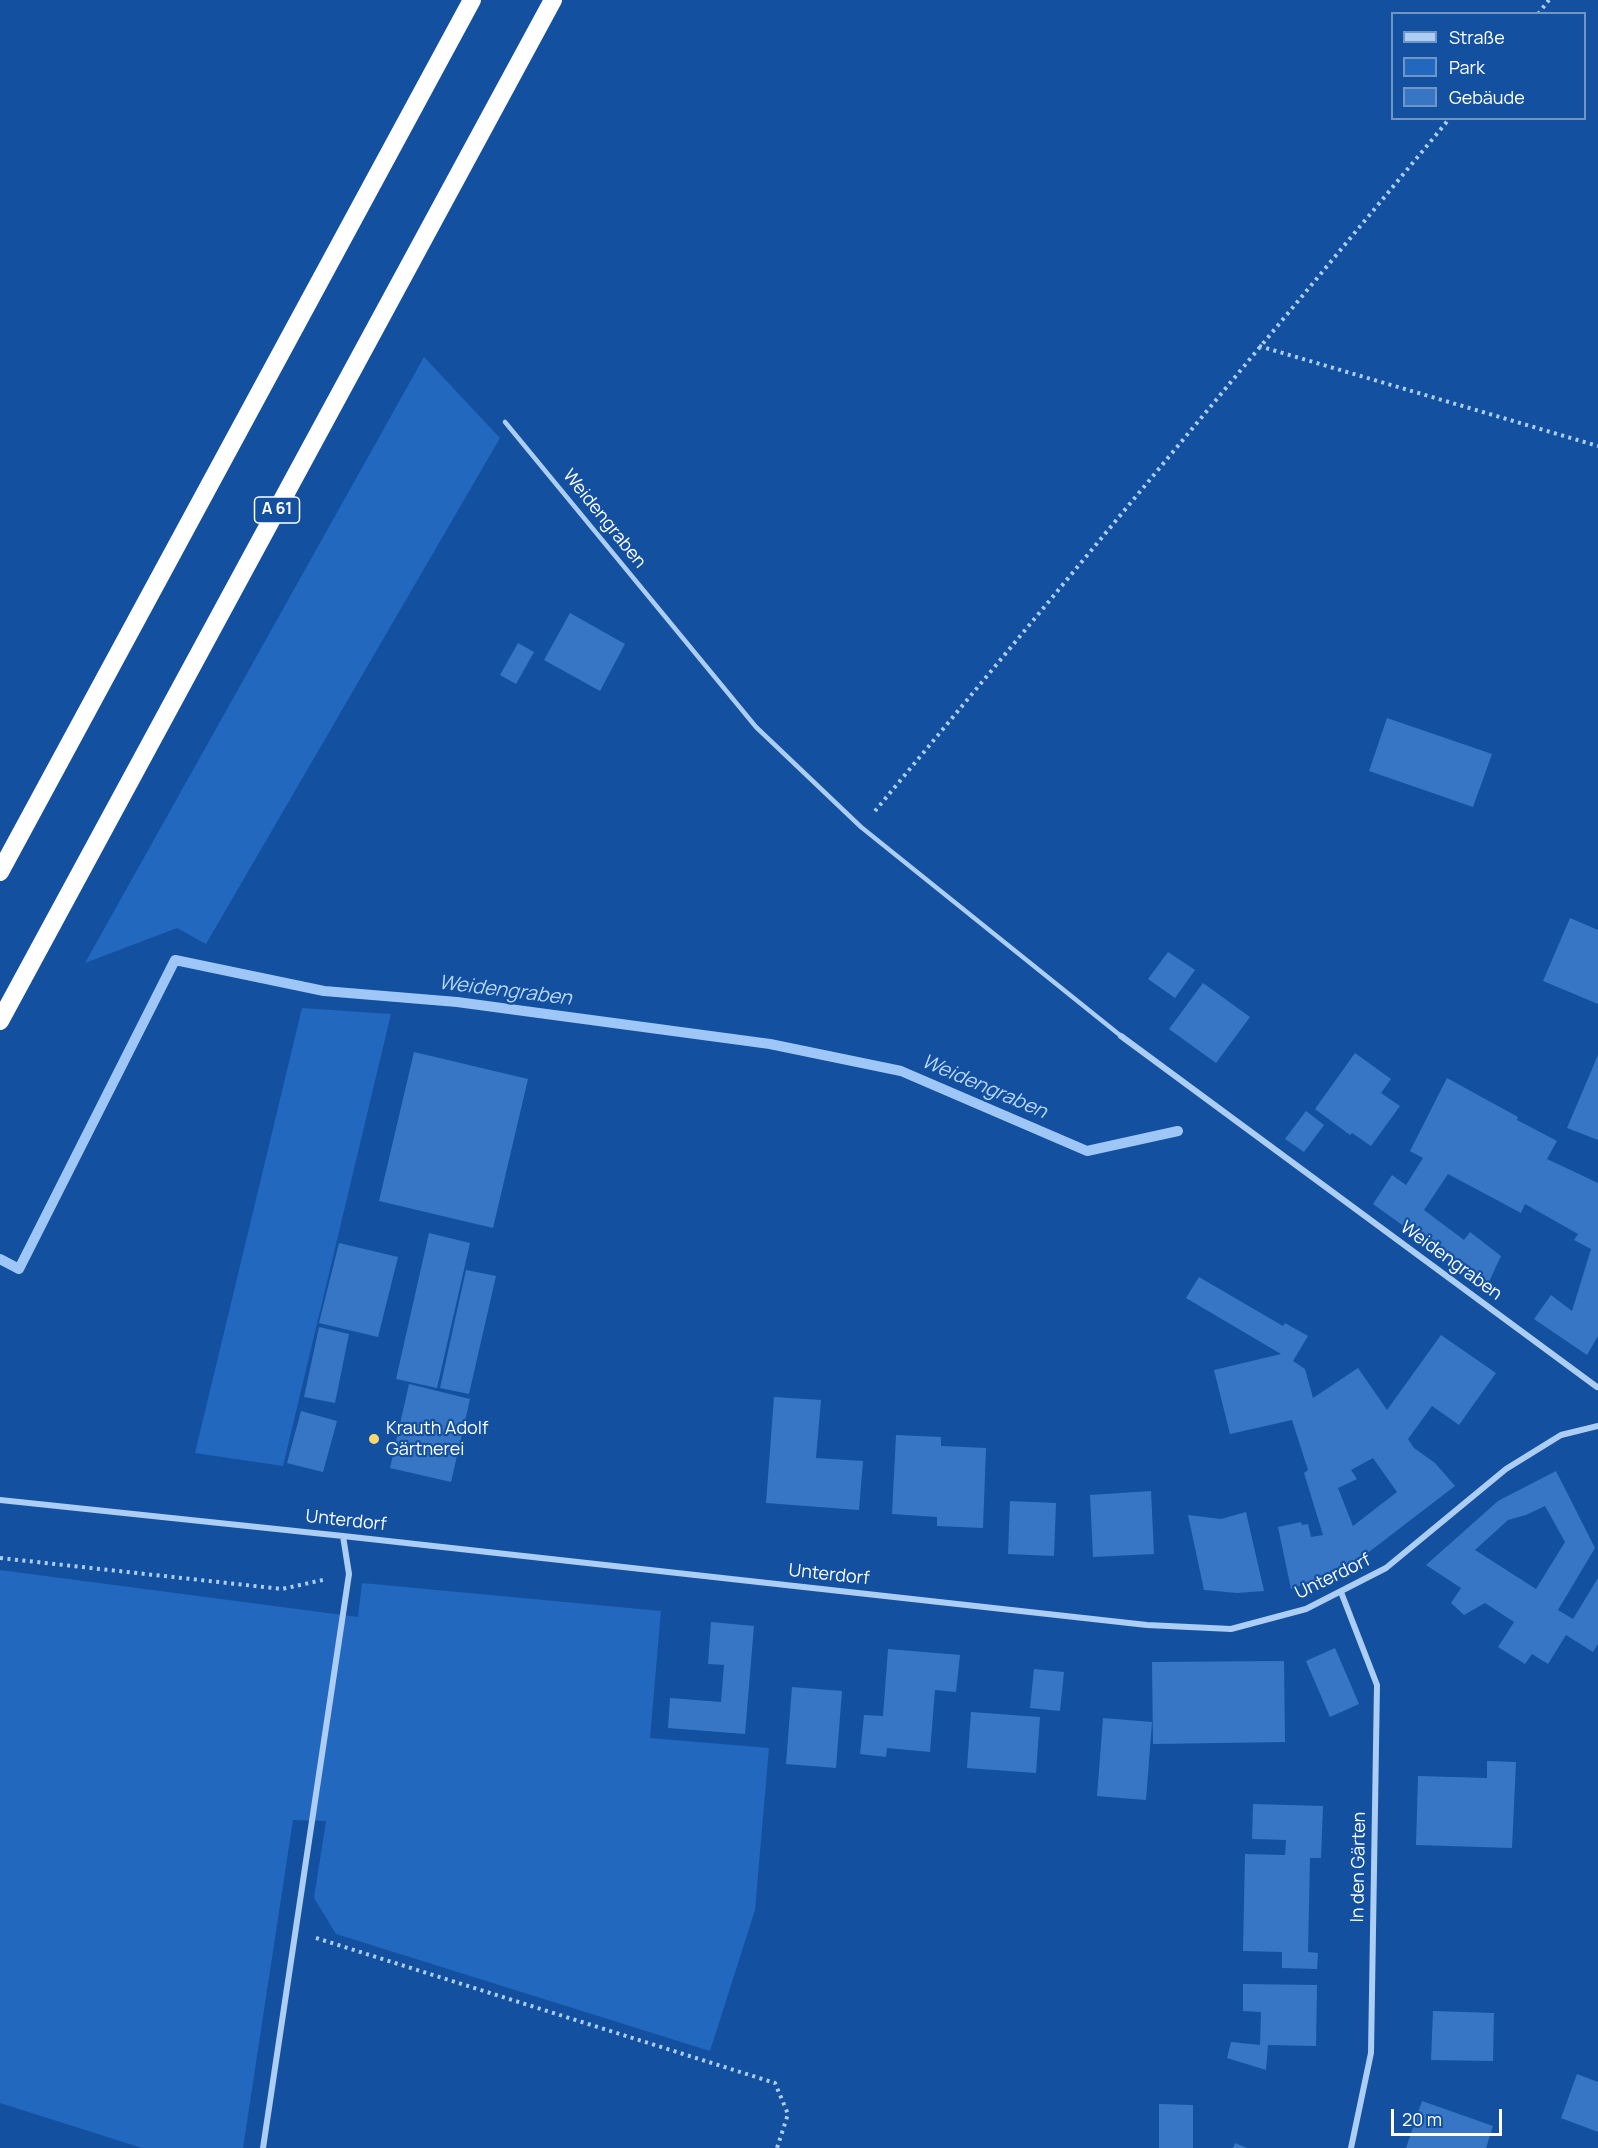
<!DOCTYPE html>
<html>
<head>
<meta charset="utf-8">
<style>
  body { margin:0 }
  #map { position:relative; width:1598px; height:2148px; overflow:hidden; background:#1350a0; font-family:Manrope,sans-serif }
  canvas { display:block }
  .legend { position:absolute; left:1391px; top:12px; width:195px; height:108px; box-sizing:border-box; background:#1350a0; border:2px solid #7196c6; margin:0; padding:8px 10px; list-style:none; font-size:18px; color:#fff }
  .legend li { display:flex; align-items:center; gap:12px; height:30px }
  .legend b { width:30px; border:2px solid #7196c6 }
  .scale { position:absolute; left:1391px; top:2109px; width:111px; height:27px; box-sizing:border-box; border:3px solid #fff; border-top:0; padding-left:8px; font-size:18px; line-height:21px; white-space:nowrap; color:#fff; -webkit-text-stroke:4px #1350a0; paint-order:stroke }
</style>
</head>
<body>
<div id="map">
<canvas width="1598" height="2148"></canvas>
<ul class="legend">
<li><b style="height:8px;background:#accdf4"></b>Straße</li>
<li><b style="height:16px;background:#2268be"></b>Park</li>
<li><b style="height:16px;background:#3776c5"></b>Gebäude</li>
</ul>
<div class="scale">20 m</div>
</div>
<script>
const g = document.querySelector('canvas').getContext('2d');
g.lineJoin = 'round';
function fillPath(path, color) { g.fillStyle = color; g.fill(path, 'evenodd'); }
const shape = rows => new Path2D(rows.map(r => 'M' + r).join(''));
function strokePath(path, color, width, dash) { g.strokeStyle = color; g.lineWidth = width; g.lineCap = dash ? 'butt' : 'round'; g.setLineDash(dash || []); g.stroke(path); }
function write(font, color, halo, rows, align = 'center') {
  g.font = font + ' Manrope,sans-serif'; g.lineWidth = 4.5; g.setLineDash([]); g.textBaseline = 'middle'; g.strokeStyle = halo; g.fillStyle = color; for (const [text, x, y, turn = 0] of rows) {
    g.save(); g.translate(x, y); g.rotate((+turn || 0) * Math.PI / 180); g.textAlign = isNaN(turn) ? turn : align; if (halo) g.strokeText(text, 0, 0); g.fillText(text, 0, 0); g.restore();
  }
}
const green = shape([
  [424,357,500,438,206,944,177,928,85,963],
  [302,1008,391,1014,283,1466,195,1453],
  [0,1570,358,1617,362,1583,661,1611,650,1738,769,1748,755,1910,710,2051,336,1934,314,1898,326,1821,293,1820,243,2148,142,2148,0,2103]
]);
const stream = shape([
  [0,1259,19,1269,175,960,324,991,457,1002,770,1044,901,1071,1087,1151,1178,1131]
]);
const building = shape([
  [570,613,625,644,600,691,544,660],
  [518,643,534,652,516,684,500,675],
  [1387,718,1492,754,1473,807,1369,771],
  [1570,918,1598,930,1598,1004,1543,981],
  [1168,952,1195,970,1175,998,1148,979],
  [1203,983,1250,1017,1216,1063,1169,1029],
  [414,1052,528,1079,493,1228,379,1201],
  [1355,1053,1391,1079,1381,1093,1400,1106,1371,1146,1352,1133,1350,1135,1315,1109],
  [1598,1055,1598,1140,1567,1128],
  [1447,1078,1518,1117,1517,1120,1557,1141,1547,1159,1598,1183,1598,1336,1587,1355,1534,1319,1551,1295,1572,1311,1591,1249,1574,1240,1578,1234,1525,1204,1521,1213,1448,1174,1424,1210,1464,1240,1470,1232,1501,1256,1487,1286,1373,1204,1392,1175,1406,1185,1423,1158,1410,1151],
  [1306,1111,1324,1125,1304,1152,1285,1139],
  [429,1233,470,1243,437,1388,396,1379],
  [339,1243,398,1257,378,1337,319,1323],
  [466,1270,496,1276,469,1394,440,1388],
  [1199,1277,1283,1326,1285,1323,1308,1336,1293,1361,1305,1369,1313,1398,1358,1368,1387,1410,1441,1335,1496,1373,1459,1425,1432,1406,1408,1439,1414,1448,1435,1463,1455,1486,1365,1555,1333,1574,1291,1589,1278,1527,1301,1522,1302,1525,1308,1524,1311,1537,1323,1535,1304,1473,1308,1470,1292,1420,1230,1434,1214,1370,1281,1354,1186,1298],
  [1373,1458,1397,1492,1353,1526,1338,1488,1357,1479,1351,1470],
  [319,1327,349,1334,335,1403,304,1397],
  [409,1384,470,1399,451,1482,390,1468],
  [774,1397,821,1400,816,1458,863,1461,859,1510,766,1503],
  [301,1411,337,1421,323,1472,287,1463],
  [896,1435,941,1437,941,1446,986,1448,983,1528,937,1526,937,1517,892,1514],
  [1556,1471,1595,1548,1558,1610,1573,1619,1598,1578,1598,1644,1593,1652,1566,1635,1548,1664,1532,1654,1525,1664,1498,1647,1514,1622,1485,1603,1464,1615,1451,1603,1461,1588,1426,1565,1498,1501],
  [1545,1506,1565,1542,1536,1589,1475,1550,1508,1520,1526,1515],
  [1151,1491,1154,1554,1093,1557,1090,1495],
  [1010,1501,1056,1503,1054,1556,1008,1554],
  [1246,1512,1264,1591,1237,1593,1204,1590,1188,1515,1221,1519],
  [711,1622,754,1626,745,1734,668,1728,670,1698,721,1702,724,1665,708,1664],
  [1335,1648,1359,1704,1330,1717,1306,1661],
  [888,1649,960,1655,956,1692,935,1690,930,1752,887,1748,886,1757,860,1754,864,1715,883,1716],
  [1284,1661,1285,1742,1153,1744,1152,1662],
  [1034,1669,1064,1672,1060,1711,1030,1708],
  [792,1687,842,1691,836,1768,786,1764],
  [971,1712,1040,1717,1036,1773,967,1768],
  [1103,1718,1152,1722,1146,1800,1097,1796],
  [1487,1761,1516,1762,1512,1848,1416,1845,1418,1776,1487,1778],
  [1253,1804,1323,1806,1321,1858,1310,1858,1308,1952,1318,1953,1317,1969,1282,1968,1282,1952,1243,1951,1245,1854,1285,1855,1286,1840,1252,1839],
  [1243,1984,1317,1985,1316,2046,1268,2045,1266,2070,1227,2058,1231,2042,1260,2045,1261,2012,1243,2011],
  [1433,2011,1494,2013,1493,2061,1431,2060],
  [1577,2074,1598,2082,1598,2132,1561,2118],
  [1422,2101,1493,2126,1486,2148,1406,2148],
  [1159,2104,1193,2105,1193,2148,1159,2148],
  [1235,2143,1247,2148,1233,2148]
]);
const path = shape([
  [1538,14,1549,0],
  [1259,346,1598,446],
  [875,811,1450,118],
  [0,1558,282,1589,327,1579],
  [316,1938,775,2083,788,2114,777,2148]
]);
const service = shape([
  [505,422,756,727,861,827,1121,1036]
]);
const minor = shape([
  [1121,1036,1597,1387],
  [0,1500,343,1536,1147,1625,1231,1629,1306,1609,1386,1568,1506,1469,1561,1435,1598,1426],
  [1341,1592,1377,1685,1371,2053,1351,2148],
  [263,2148,349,1574,343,1536]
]);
const motorway = shape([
  [0,872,472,0],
  [0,1021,553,0]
]);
const markers = [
  [374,1439,6,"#ffd66f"]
];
const shields = [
  [277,510,45]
];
const shieldNames = [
  ["A 61",277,510]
];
const streetNames = [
  ["Weidengraben",604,519,51],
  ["Weidengraben",1451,1261,36],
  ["Unterdorf",346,1521,6],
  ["Unterdorf",829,1575,6],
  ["Unterdorf",1333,1577,-26],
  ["In den Gärten",1359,1867,-89]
];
const poiNames = [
  ["Krauth Adolf",386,1429],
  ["Gärtnerei",386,1450]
];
const waterNames = [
  ["Weidengraben",505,991,7],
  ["Weidengraben",984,1087,23]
];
fillPath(green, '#2268be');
strokePath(stream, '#9ec7f7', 10);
fillPath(building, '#3776c5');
strokePath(path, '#accdf4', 4, [3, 4.5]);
strokePath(service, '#accdf4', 4.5);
strokePath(minor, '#accdf4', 6);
strokePath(motorway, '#fff', 18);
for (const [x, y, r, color] of markers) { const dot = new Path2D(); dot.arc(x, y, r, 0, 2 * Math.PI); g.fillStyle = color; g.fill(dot); strokePath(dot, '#1350a0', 2); }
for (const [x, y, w] of shields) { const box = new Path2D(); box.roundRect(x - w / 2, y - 13, w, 26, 4.5); g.fillStyle = '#1350a0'; g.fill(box); strokePath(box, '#fff', 1.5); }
write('bold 16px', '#fff', null, shieldNames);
write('18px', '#fff', '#1350a0', streetNames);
write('18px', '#fff', '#1350a0', poiNames, 'left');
write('italic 20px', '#b9d7fb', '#1350a0', waterNames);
</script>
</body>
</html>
